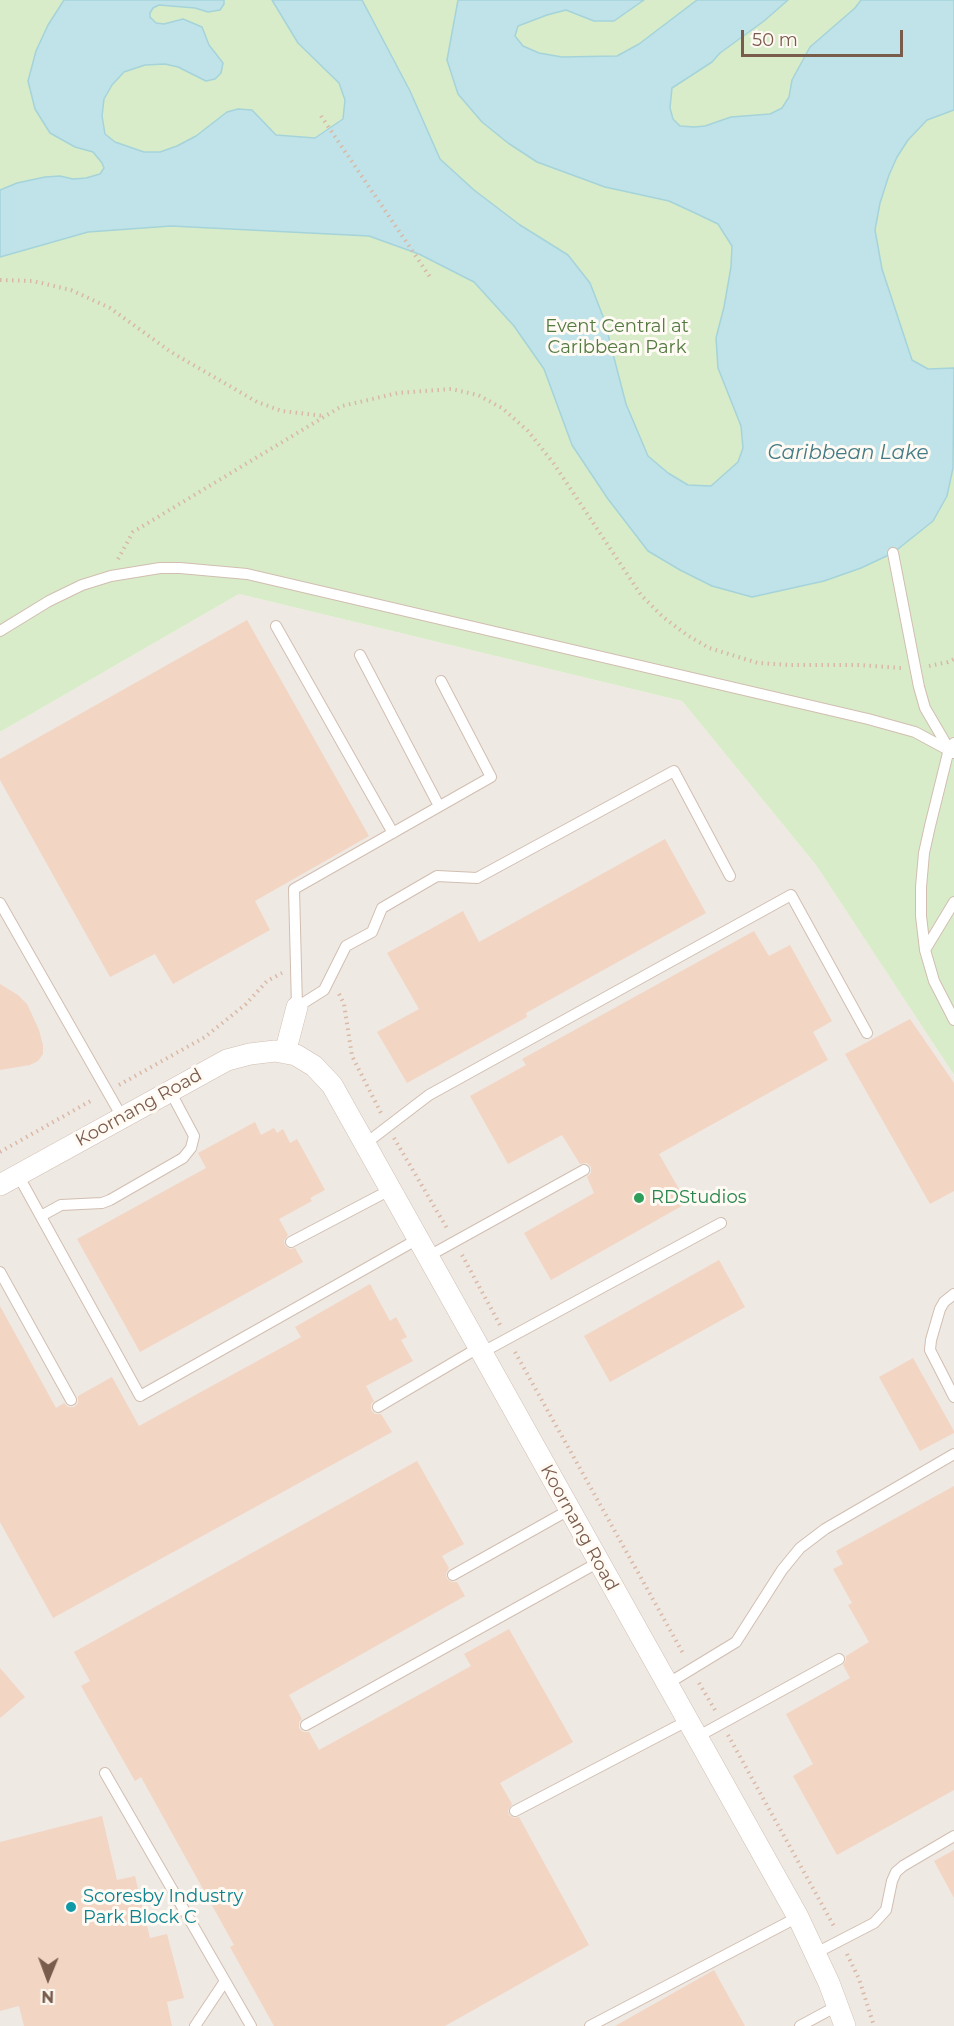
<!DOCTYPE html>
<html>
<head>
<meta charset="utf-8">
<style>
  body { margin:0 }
  #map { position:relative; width:954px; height:2026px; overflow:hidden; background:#fdf6ec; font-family:Montserrat,sans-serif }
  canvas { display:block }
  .north { position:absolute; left:18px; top:1948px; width:60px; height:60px; -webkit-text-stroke:4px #fffaf3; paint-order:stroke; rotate:181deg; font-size:16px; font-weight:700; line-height:24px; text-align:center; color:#7a5c4d }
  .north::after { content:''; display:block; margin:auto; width:21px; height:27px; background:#7a5c4d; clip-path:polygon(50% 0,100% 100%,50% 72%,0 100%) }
  .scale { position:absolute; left:741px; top:30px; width:162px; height:27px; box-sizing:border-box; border:3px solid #7a5c4d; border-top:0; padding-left:8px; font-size:18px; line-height:21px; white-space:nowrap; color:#7a5c4d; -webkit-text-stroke:4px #fffaf3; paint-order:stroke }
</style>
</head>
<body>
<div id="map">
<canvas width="954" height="2026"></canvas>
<div class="north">N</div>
<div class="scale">50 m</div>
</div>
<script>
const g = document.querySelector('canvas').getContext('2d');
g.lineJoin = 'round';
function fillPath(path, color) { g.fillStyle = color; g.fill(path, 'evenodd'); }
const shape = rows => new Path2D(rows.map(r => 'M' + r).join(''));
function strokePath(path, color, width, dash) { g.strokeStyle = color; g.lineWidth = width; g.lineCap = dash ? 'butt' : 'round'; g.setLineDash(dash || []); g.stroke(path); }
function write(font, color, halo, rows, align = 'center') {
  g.font = font + ' Montserrat,sans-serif'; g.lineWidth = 6; g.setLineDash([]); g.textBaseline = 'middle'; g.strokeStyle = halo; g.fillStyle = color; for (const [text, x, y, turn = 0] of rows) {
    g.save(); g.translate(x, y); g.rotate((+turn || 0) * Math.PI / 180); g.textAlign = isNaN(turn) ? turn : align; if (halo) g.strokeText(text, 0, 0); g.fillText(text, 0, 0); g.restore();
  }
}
const industrial = shape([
  [239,594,682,701,816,865,954,1075,954,2026,0,2026,0,732]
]);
const green = shape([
  [0,0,954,0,954,1075,816,865,682,701,239,594,0,732]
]);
const water = shape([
  [64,0,224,0,224,4,220,10,208,12,195,8,159,5,153,8,150,13,150,17,156,23,164,24,183,19,202,27,209,45,223,63,221,73,215,79,206,81,178,67,165,64,145,65,124,72,112,85,104,99,102,116,105,134,115,142,144,152,160,152,177,146,196,136,227,112,238,109,252,110,276,135,315,138,343,119,345,100,339,83,298,43,272,0,362,0,410,91,440,159,474,190,520,225,568,255,590,283,604,319,626,404,648,456,668,473,688,485,711,486,738,462,743,448,741,426,718,368,716,338,724,307,731,267,732,246,718,224,695,213,669,201,605,187,537,162,508,143,482,122,458,94,447,60,458,0,644,0,614,21,594,21,566,10,547,15,518,26,515,36,523,46,539,53,562,57,617,56,639,44,697,0,788,0,764,21,720,53,712,62,672,88,670,108,673,119,680,126,694,127,705,126,731,117,770,114,782,108,789,97,792,80,810,47,855,8,861,0,954,0,954,110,927,120,908,140,897,157,889,175,880,203,875,230,882,269,912,360,928,369,954,368,953,468,947,496,933,521,893,553,861,568,824,581,752,597,712,586,680,570,648,551,608,499,572,445,544,369,514,326,474,282,419,254,369,236,171,226,88,232,0,257,0,190,17,183,45,177,60,176,73,179,86,178,100,174,104,168,102,163,93,152,75,147,50,133,35,109,28,81,36,51,48,25,64,0]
]);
const building = shape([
  [247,620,369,836,255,901,270,930,173,984,155,954,110,977,0,780,0,759],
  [665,839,706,913,526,1013,527,1017,407,1083,377,1032,419,1009,387,953,463,911,479,942],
  [754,931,769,956,790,945,832,1021,813,1032,828,1060,659,1154,687,1203,551,1280,524,1233,594,1193,587,1177,591,1173,591,1167,587,1163,580,1164,562,1135,508,1164,470,1096,526,1065,522,1059],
  [0,984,18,995,27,1004,39,1030,43,1045,43,1054,38,1061,30,1065,0,1070],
  [910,1019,954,1083,954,1191,930,1204,845,1054],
  [255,1122,261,1135,274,1128,277,1133,283,1129,290,1143,297,1139,325,1190,310,1198,312,1201,279,1219,288,1235,284,1241,285,1246,290,1249,295,1248,303,1262,140,1352,77,1239,206,1168,198,1153],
  [719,1260,745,1307,610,1382,584,1336],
  [370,1284,390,1321,396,1317,407,1337,401,1340,413,1361,366,1386,374,1401,371,1404,371,1410,375,1414,381,1414,392,1432,53,1618,0,1522,0,1306,56,1408,64,1403,68,1407,74,1407,78,1403,78,1396,112,1377,139,1426,301,1337,295,1327],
  [913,1358,954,1431,954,1433,920,1451,879,1377],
  [417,1461,464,1544,442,1556,449,1568,446,1574,447,1579,452,1582,457,1582,465,1596,289,1695,302,1719,299,1722,299,1728,303,1732,309,1732,319,1750,471,1666,464,1654,509,1629,573,1742,500,1783,512,1804,508,1810,509,1815,514,1818,519,1817,589,1945,445,2026,274,2026,230,1947,234,1945,141,1777,135,1781,81,1686,90,1681,74,1652],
  [954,1486,954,1790,837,1855,793,1776,813,1764,786,1714,850,1678,843,1665,846,1660,846,1656,869,1642,848,1605,852,1603,833,1569,843,1564,836,1551],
  [0,1668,25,1697,0,1718],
  [102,1816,117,1880,135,1876,150,1938,167,1934,184,1998,167,2002,172,2026,24,2026,19,2006,0,2011,0,1842],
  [954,1850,954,1898,934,1861],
  [714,1970,745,2026,615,2026]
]);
const path = shape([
  [321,116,430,277],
  [0,280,33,281,71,290,110,308,171,352,257,402,282,411,324,416],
  [118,559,133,532,342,406,398,393,451,389,478,395,502,408,528,431,554,464,641,595,663,617,687,635,709,648,758,663,790,665,859,665,901,668],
  [929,666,948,662,954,659],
  [339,994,344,1004,352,1056,381,1113],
  [119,1085,205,1037,246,1004,267,981,282,973],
  [394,1138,448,1230],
  [0,1152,94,1099],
  [462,1255,500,1325],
  [515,1352,684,1655],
  [699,1683,715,1710],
  [728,1735,835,1928],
  [847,1954,859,1979,874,2026]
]);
const lane = shape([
  [893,553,919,687,925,708,949,749],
  [276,626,393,833],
  [0,631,49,601,82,585,111,576,160,568,180,568,247,574,868,719,915,732,954,753],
  [360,655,439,806],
  [954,743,949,749,930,826,924,853,921,887,921,916,925,950,934,981,954,1020],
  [0,903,122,1117],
  [925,950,954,902],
  [297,1007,324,990,346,946,372,932,382,908,437,876,477,878,674,771,730,876],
  [297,1007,294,889,491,777,441,681],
  [365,1144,429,1095,791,895,867,1033],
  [18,1175,140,1396,418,1239],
  [41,1216,61,1205,102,1203,110,1200,183,1158,191,1148,194,1136,170,1091],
  [291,1242,390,1190],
  [427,1257,584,1170],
  [0,1272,71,1400],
  [954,1294,944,1302,940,1309,931,1340,930,1350,954,1397],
  [481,1353,721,1223],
  [378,1407,478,1348],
  [453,1575,569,1510],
  [667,1684,736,1642,782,1570,800,1548,825,1529,954,1454],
  [306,1725,599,1562],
  [697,1737,839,1659],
  [105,1773,251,2026],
  [515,1811,687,1721],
  [816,1953,874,1923,886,1910,892,1881,896,1872,903,1866,954,1836],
  [195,2026,225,1981],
  [590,2026,798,1917],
  [800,2026,837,2006]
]);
const street = shape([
  [285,1053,297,1007],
  [0,1185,227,1060,250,1054,275,1051,296,1055,314,1066,332,1085,798,1917,829,1983,845,2026]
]);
const markers = [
  [639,1198,6,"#2e9e5b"],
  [71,1907,6,"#0f9aa8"]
];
const parkNames = [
  ["Event Central at",617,327],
  ["Caribbean Park",617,348]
];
const streetNames = [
  ["Koornang Road",139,1108,-29],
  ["Koornang Road",579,1528,61]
];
const leisureNames = [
  ["RDStudios",651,1198]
];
const cultureNames = [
  ["Scoresby Industry",83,1897],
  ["Park Block C",83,1918]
];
const waterNames = [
  ["Caribbean Lake",848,453]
];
fillPath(industrial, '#efe9e4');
fillPath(green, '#d8ecc9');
fillPath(water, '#bfe3e8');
strokePath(water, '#a5d3da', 1.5);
fillPath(building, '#f3d5c3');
strokePath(lane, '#d1beb0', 12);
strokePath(street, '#d1beb0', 22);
strokePath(path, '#d9b8a5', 4, [1.5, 4.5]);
strokePath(lane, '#fff', 10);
strokePath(street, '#fff', 21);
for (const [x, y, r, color] of markers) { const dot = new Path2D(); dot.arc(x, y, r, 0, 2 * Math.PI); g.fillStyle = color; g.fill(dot); strokePath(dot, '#fffaf3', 2); }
write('18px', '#537a41', '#fffaf3', parkNames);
write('18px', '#7a5c4d', '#fffaf3', streetNames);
write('18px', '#27864d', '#fffaf3', leisureNames, 'left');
write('18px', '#0d838f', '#fffaf3', cultureNames, 'left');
write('italic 20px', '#437c86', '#fffaf3', waterNames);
</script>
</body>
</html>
